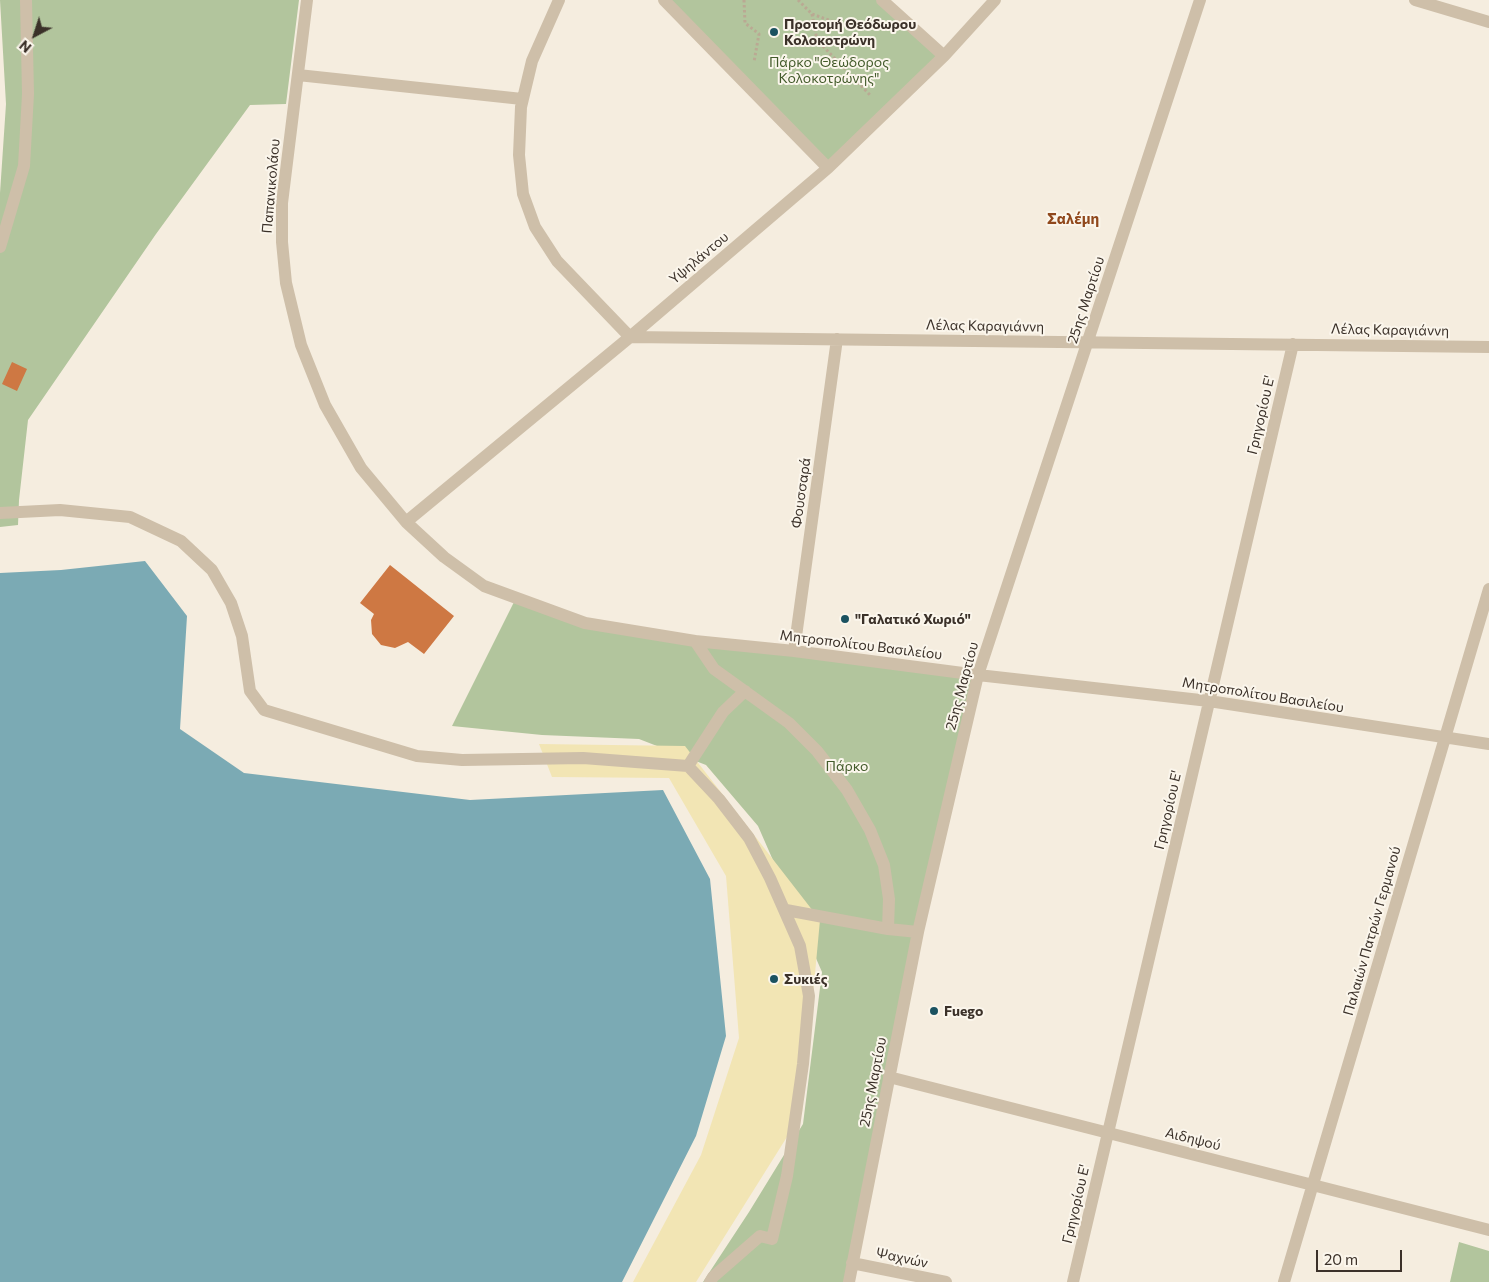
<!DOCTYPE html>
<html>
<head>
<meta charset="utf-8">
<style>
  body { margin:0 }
  #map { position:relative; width:1489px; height:1282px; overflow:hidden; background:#f5eddf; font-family:Commissioner,sans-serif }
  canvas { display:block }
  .north { position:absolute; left:10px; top:10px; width:50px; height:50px; -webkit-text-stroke:4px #fbf6ec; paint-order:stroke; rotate:220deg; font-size:14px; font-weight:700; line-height:20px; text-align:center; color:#3b3129 }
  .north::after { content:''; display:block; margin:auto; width:18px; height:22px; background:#3b3129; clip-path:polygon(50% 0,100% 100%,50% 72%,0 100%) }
  .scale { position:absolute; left:1316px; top:1250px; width:86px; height:22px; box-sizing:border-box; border:2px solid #3b3129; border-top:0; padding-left:6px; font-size:15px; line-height:18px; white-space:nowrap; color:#3b3129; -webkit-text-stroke:4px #fbf6ec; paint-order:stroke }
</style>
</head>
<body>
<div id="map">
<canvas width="1489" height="1282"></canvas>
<div class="north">N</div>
<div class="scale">20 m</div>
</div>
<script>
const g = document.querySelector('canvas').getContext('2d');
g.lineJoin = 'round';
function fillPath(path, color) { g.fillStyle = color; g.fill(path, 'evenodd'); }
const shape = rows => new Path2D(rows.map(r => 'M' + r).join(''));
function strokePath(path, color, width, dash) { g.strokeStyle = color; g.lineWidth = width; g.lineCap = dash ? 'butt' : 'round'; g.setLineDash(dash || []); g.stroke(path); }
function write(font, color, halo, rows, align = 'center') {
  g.font = font + ' Commissioner,sans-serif'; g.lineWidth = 4; g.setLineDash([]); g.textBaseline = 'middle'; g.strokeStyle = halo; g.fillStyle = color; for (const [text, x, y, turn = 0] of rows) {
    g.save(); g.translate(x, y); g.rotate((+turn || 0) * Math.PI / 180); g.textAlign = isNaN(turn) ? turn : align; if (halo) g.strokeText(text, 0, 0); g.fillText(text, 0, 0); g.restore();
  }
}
const green = shape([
  [0,0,299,0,286,104,250,105,156,234,28,420,19,500,18,525,0,527,0,193,6,104],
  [664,0,882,0,944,56,828,168],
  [516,598,585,623,978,675,849,1282,703,1282,749,1212,803,1124,822,972,758,826,706,765,639,739,542,735,452,726],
  [1459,1242,1489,1251,1489,1282,1450,1282]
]);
const sand = shape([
  [539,744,685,746,820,920,802,1113,696,1282,633,1282,701,1155,739,1038,726,876,669,778,552,777]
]);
const water = shape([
  [145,561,187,616,180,729,244,773,470,800,663,790,710,879,726,1036,696,1136,622,1282,0,1282,0,573,61,570]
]);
const building = shape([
  [12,362,27,369,17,391,2,384],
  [390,565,454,616,424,654,408,642,395,648,381,645,372,634,371,620,374,614,360,603]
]);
const path = shape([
  [744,0,745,23,759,34,754,62],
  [798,0,812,14,851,28],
  [812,14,817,40,871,96]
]);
const minor = shape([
  [307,0,282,203,282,242,286,283,301,345,325,405,361,468,406,522,444,557,484,586,585,623,695,641,794,651,978,675,1209,701,1489,744],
  [559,0,532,61,521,107,519,155,523,194,535,227,557,261,630,337,1489,347],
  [664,0,828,168],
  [882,0,944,56],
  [1415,0,1489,22],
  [298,75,522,99],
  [0,247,24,166,28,94,26,0],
  [0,513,60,510,130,517,181,541,212,570,231,603,242,636,250,691,264,710,417,756,462,760,583,758,688,766,719,799,749,838,770,878,800,946,809,996,803,1064,787,1176,772,1239,760,1236,713,1277,710,1282],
  [406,522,630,337,828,168,944,56,995,0],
  [695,641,714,669,789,723,817,751,847,790,870,830,884,865,889,899,888,929],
  [794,651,837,339],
  [688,766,723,712,745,691],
  [786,910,888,929,918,932],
  [889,1077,1489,1230],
  [852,1263,946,1282],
  [849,1282,918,932,978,675,1200,0],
  [1073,1282,1293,344],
  [1284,1282,1489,589]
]);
const markers = [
  [774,32,5,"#1b5260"],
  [845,619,5,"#1b5260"],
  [774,979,5,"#1b5260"],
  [934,1011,5,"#1b5260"]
];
const poiNames = [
  ["Προτομή Θεόδωρου",784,24],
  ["Κολοκοτρώνη",784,40],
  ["\"Γαλατικό Χωριό\"",855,619],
  ["Συκιές",784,979],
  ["Fuego",944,1011]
];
const parkNames = [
  ["Πάρκο \"Θεώδορος",829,62],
  ["Κολοκοτρώνης\"",829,78],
  ["Πάρκο",847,766]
];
const streetNames = [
  ["Παπανικολάου",271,186,-85],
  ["Υψηλάντου",699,258,-40],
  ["25ης Μαρτίου",1086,300,-72],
  ["Λέλας Καραγιάννη",985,326,1],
  ["Λέλας Καραγιάννη",1390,330,1],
  ["Γρηγορίου Ε'",1261,415,-77],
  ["Φουσσαρά",801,493,-82],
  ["Μητροπολίτου Βασιλείου",861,645,7],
  ["25ης Μαρτίου",962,686,-75],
  ["Μητροπολίτου Βασιλείου",1263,695,9],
  ["Γρηγορίου Ε'",1168,810,-77],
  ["Παλαιών Πατρών Γερμανού",1372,931,-74],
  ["25ης Μαρτίου",873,1082,-79],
  ["Αιδηψού",1193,1139,14],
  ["Γρηγορίου Ε'",1076,1204,-77],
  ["Ψαχνών",902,1258,12]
];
const neighbourhoodNames = [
  ["Σαλέμη",1073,219]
];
fillPath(green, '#b2c59d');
fillPath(sand, '#f2e5b4');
fillPath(water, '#7baab4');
fillPath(building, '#ce7843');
strokePath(path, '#baa993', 3, [2.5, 2.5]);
strokePath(minor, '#cebfa9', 12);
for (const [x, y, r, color] of markers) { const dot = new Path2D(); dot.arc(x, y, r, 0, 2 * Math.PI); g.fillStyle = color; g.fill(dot); strokePath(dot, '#fbf6ec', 2); }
write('bold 14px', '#3b3129', '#fbf6ec', poiNames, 'left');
write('14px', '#435b2b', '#fbf6ec', parkNames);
write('14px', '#3b3129', '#fbf6ec', streetNames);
write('bold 15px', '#90481c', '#fbf6ec', neighbourhoodNames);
</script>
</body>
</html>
